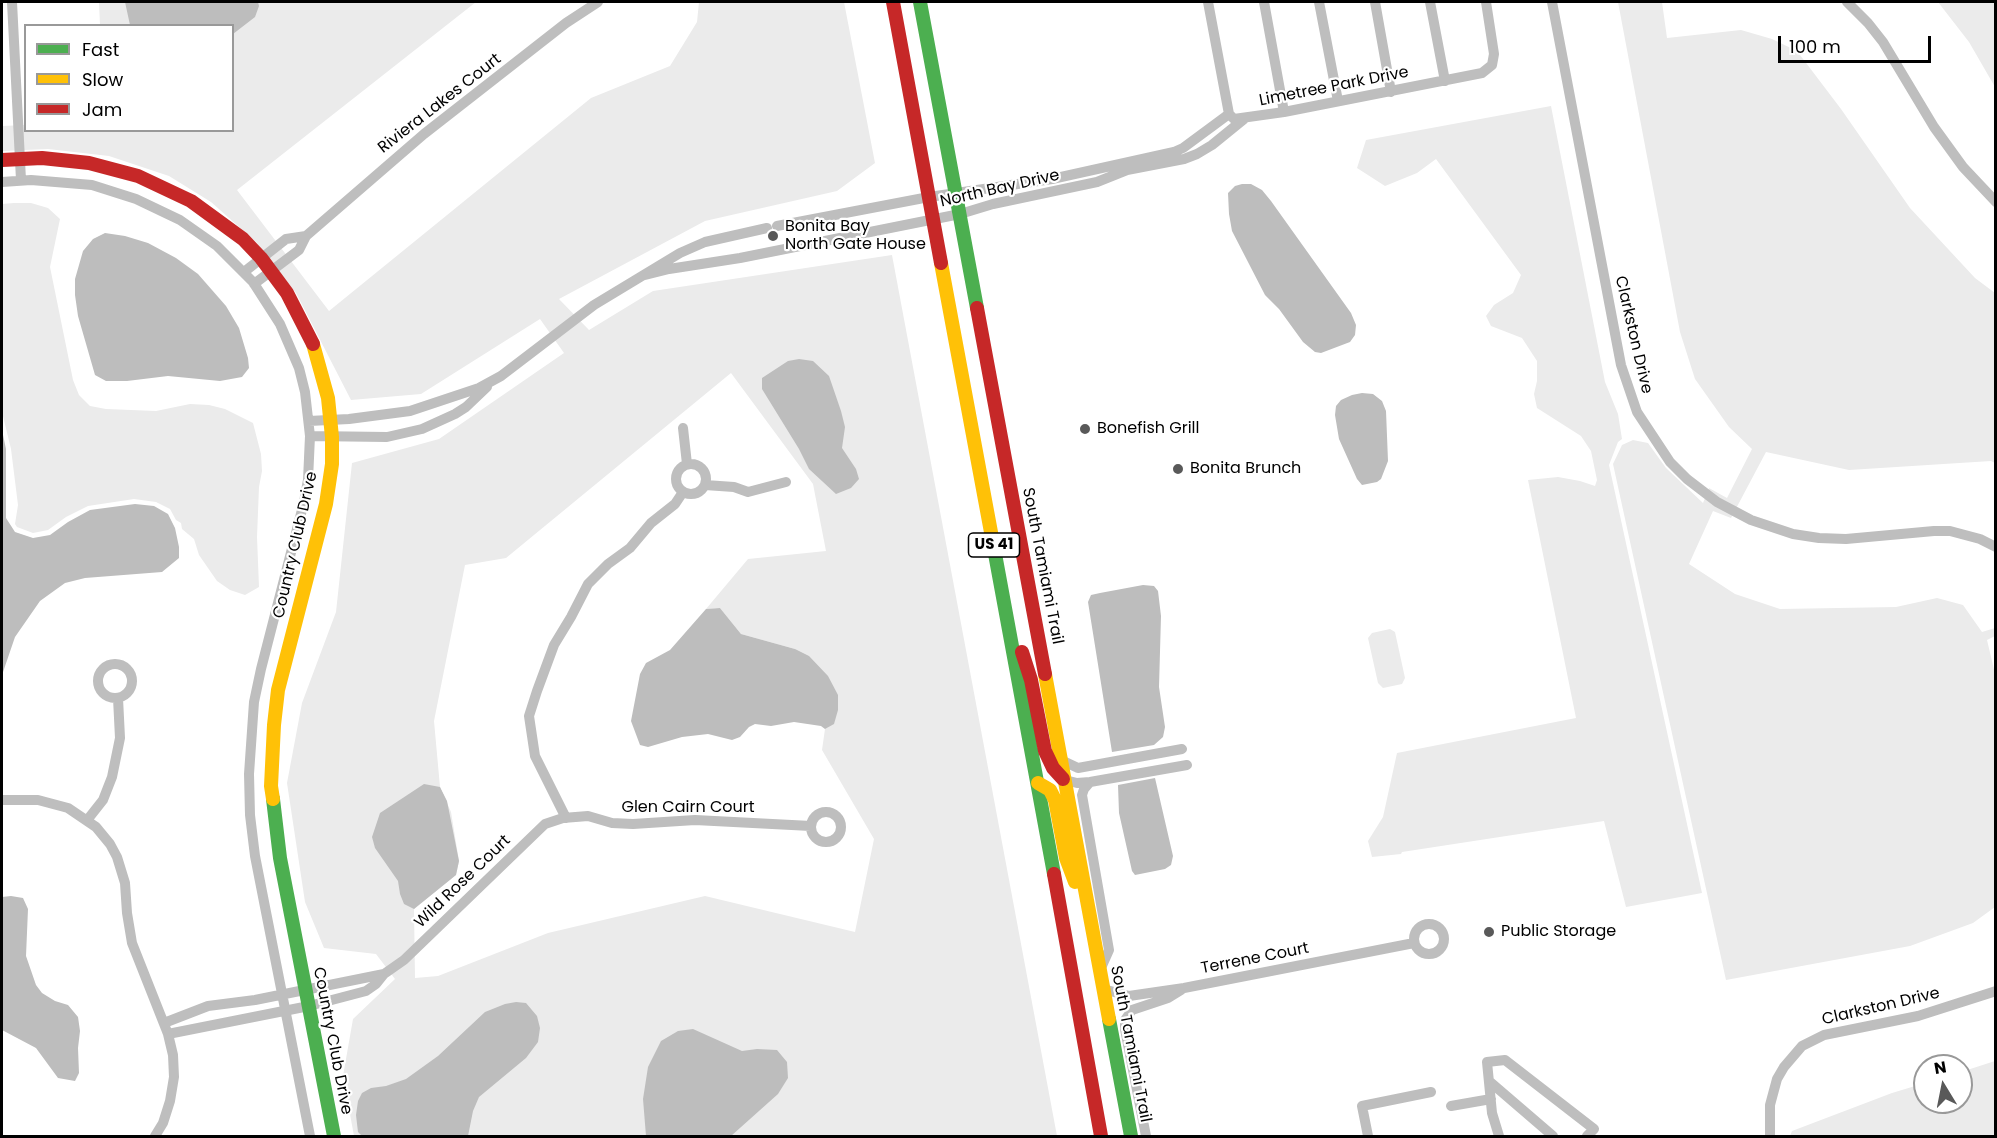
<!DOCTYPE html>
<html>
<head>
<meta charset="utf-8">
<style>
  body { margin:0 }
  #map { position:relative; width:1997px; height:1138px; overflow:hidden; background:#fff; font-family:Poppins,sans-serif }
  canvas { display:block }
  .frame { position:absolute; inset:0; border:3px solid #000; pointer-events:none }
  .legend { position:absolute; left:24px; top:24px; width:210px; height:108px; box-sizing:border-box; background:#fff; border:2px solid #999; margin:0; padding:8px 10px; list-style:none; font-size:18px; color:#000 }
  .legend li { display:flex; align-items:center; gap:12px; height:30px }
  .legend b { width:30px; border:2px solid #999 }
  .north { position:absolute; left:1913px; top:1054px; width:60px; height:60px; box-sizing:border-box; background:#fff; border:2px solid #999; border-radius:50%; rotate:350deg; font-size:16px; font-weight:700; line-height:24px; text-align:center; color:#000 }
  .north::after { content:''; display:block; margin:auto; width:21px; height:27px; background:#595959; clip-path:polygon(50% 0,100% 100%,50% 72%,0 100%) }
  .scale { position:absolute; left:1778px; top:36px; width:153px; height:27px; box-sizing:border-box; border:3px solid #000; border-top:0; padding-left:8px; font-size:18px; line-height:21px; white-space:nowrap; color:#000; -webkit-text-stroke:4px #fff; paint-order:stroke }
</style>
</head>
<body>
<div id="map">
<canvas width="1997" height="1138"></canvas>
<div class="frame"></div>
<ul class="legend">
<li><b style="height:8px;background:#4caf50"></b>Fast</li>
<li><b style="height:8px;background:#ffc107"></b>Slow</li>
<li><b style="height:8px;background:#c62828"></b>Jam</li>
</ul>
<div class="north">N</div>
<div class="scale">100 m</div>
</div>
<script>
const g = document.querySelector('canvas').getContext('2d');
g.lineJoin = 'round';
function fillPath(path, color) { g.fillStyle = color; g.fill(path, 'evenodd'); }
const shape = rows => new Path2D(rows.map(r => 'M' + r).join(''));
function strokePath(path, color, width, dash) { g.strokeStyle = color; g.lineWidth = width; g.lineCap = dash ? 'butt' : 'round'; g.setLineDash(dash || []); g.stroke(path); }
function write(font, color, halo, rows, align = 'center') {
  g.font = font + ' Poppins,sans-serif'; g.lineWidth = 4.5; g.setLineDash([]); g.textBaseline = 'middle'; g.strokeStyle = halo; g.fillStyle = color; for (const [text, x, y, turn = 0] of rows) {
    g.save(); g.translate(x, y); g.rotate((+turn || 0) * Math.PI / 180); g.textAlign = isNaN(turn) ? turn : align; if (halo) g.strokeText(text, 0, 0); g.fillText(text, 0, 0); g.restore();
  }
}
const green = shape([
  [99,2,476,2,237,190,329,311,591,98,670,66,697,22,699,2,844,2,875,163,837,191,705,221,559,299,589,330,653,291,892,255,1057,1136,354,1136,343,1076,353,1019,395,979,376,954,324,948,305,902,287,783,302,703,336,612,352,463,439,439,564,353,540,319,421,394,351,400,296,293,256,242,211,202,169,176,109,156,48,149,2,151,2,126,25,125,26,130,232,130,232,26,100,25],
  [731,373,813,484,826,551,748,559,706,609,720,608,741,634,795,649,834,723,825,729,822,750,874,839,855,932,705,896,548,933,438,976,415,978,414,909,456,875,459,861,451,812,440,787,434,721,465,565,506,558],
  [1618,2,1662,2,1667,38,1741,30,1772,39,1797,51,1841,109,1910,208,1975,278,1995,293,1995,463,1991,461,1849,470,1766,452,1731,518,1713,511,1689,564,1735,594,1780,609,1896,607,1937,598,1963,605,1982,632,1995,628,1995,636,1987,640,1996,678,1995,907,1973,923,1910,946,1726,980,1613,464,1622,445,1633,440,1648,443,1666,468,1703,503,1709,488,1727,498,1752,449,1729,427,1695,379,1680,332],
  [1938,2,1995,2,1995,87,1969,42],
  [1551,106,1605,382,1618,414,1622,439,1618,442,1609,465,1702,893,1626,907,1604,821,1402,852,1401,854,1372,857,1368,841,1383,817,1397,753,1576,718,1528,480,1558,477,1580,481,1595,486,1597,480,1591,451,1581,436,1537,408,1534,394,1537,381,1537,361,1522,338,1491,326,1486,316,1494,305,1513,293,1521,275,1436,159,1417,173,1385,186,1357,168,1366,140],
  [14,203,31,203,48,208,60,219,50,267,73,380,79,395,90,406,106,409,156,411,190,404,209,405,225,409,253,423,261,454,262,471,259,487,257,537,259,587,245,595,230,590,217,581,199,555,194,539,182,529,181,523,176,520,170,509,156,502,134,499,88,506,66,517,48,530,33,533,17,527,15,524,18,505,11,449,2,412,2,204],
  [1390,629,1395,632,1405,678,1402,684,1383,688,1378,683,1368,638,1372,633],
  [1995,1061,1995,1136,1790,1136,1792,1131,1892,1093,1925,1083,1925,1102,1961,1102,1961,1072]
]);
const water = shape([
  [125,2,258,2,259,6,255,17,233,34,232,26,130,25],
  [1242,184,1251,184,1262,190,1271,201,1351,313,1356,325,1355,335,1350,342,1321,353,1315,352,1303,342,1279,309,1265,295,1232,231,1229,214,1228,193,1235,186],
  [105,233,125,236,148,243,176,258,198,274,226,306,239,328,248,358,249,368,242,377,220,381,168,376,127,381,106,381,95,375,78,316,75,295,75,279,83,251,93,239],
  [799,359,813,361,829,376,841,411,845,427,842,448,856,469,859,479,851,488,836,494,809,469,799,449,762,389,762,378,788,361],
  [1362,393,1373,394,1382,401,1386,411,1388,461,1381,479,1377,482,1362,485,1357,479,1339,439,1335,415,1336,406,1341,400,1352,395],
  [2,430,6,449,6,518,15,532,33,538,50,535,68,522,90,510,135,504,154,506,168,514,175,528,179,547,179,558,162,572,85,578,65,583,40,601,15,637,2,675],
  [1143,585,1154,586,1158,591,1161,616,1159,687,1165,727,1163,737,1154,745,1112,752,1088,602,1091,595,1100,593],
  [720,608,741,634,795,649,809,656,828,676,838,695,838,710,834,724,825,729,821,726,794,722,771,726,755,724,749,727,740,737,732,740,708,734,682,737,648,747,640,745,631,721,640,674,646,663,670,650,706,609],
  [1155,778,1173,856,1171,865,1165,869,1135,875,1132,871,1119,813,1118,785],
  [424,784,440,787,447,801,459,861,456,875,414,909,404,904,400,894,398,881,375,848,372,837,380,813],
  [11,896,23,898,28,909,26,956,36,985,42,993,55,1001,68,1005,78,1017,80,1031,78,1048,79,1073,75,1081,58,1078,36,1048,2,1030,2,897],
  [516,1002,526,1003,537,1016,540,1028,538,1042,526,1058,479,1097,473,1111,468,1136,362,1136,358,1132,356,1115,358,1101,362,1093,371,1088,386,1086,406,1079,438,1056,485,1012,505,1004],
  [693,1029,742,1051,757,1049,777,1050,787,1062,788,1078,778,1094,731,1136,646,1136,643,1099,648,1067,661,1041,678,1031]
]);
const street = shape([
  [12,2,21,180],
  [1208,2,1229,114,1234,119,1284,112,1482,73,1492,65,1494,54,1486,2],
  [1264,2,1284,112],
  [1319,2,1338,101],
  [1375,2,1391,92],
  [1430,2,1445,81],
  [1552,2,1621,365,1637,412,1670,462,1687,479,1717,502,1751,520,1793,534,1819,538,1846,539,1934,531,1950,531,1980,539,1996,547],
  [1847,2,1868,23,1883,42,1934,127,1963,167,1996,202],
  [2,182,31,180,92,185,136,199,180,220,217,246,253,282,280,324,299,368,305,392,310,436,308,480,304,502,261,669,254,702,249,774,250,815,255,856,310,1136],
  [777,226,929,197,1052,179,1174,152,1183,148,1229,114],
  [244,272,286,239,306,236],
  [645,275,669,269,740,258,960,214,993,204,1097,182,1127,170,1184,159,1197,154,1212,145,1244,119],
  [254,284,299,250,306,236,424,134,566,23,598,2],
  [309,421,349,419,410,411,479,388,501,376,594,305,680,253,705,242,767,228],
  [683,428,687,464],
  [310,436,387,437,422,429,455,414,466,407,487,387],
  '676 479a15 15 0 1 1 30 0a15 15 0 1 1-30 0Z',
  [705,485,734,487,748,492,786,482],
  '98 681a17 17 0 1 1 34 0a17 17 0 1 1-34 0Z',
  [1061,760,1078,768,1182,749],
  [1065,780,1077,783,1090,782,1187,765],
  [1090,782,1084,789,1082,795,1109,950,1101,968],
  [2,800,38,800,68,808,96,827,110,844,117,857,125,883,127,913,132,943,168,1034,173,1055,174,1077,170,1101,163,1123,155,1136],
  '811 827a15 15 0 1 1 30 0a15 15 0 1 1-30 0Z',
  [566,818,535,756,529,716,537,691,554,645,571,617,588,584,608,564,630,548,651,523,675,504,683,492],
  [88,819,103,800,112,777,120,738,118,698],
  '1414 939a15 15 0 1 1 30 0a15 15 0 1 1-30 0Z',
  [1103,989,1129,996,1184,988,1414,943],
  [164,1023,208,1006,255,1000,384,974],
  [168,1034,309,1006,366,991,376,984,384,974,404,960,545,824,563,818,588,816,612,823,633,824,695,820,811,826],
  [1489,1081,1553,1136],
  [1451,1106,1491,1099],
  [1146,1136,1125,1029,1125,1020,1132,1010,1168,998,1181,990],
  [1368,1136,1362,1106,1431,1092],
  [1499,1136,1492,1113,1487,1062,1505,1060,1594,1129,1587,1136],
  [1770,1136,1770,1105,1777,1079,1784,1067,1802,1046,1824,1035,1918,1016,1996,991]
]);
const fast = shape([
  [920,2,977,308],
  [993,543,1054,874],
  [273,799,280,858,334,1136],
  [1109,1019,1131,1136]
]);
const slow = shape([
  [941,263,993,543],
  [1045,674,1109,1019],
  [1038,783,1050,790,1055,800,1066,858,1075,882],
  [273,799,271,786,274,725,278,690,326,504,332,464,332,437,328,398,313,344]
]);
const jam = shape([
  [893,2,941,263],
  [2,160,42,158,89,163,138,176,191,201,243,239,261,258,287,293,313,344],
  [977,308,1045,674],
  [1022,652,1031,680,1045,751,1053,768,1063,779],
  [1054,874,1101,1136]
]);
const markers = [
  [773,236,6,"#595959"],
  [1085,429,6,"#595959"],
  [1178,469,6,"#595959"],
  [1489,932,6,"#595959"]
];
const shields = [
  [994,545,51]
];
const shieldNames = [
  ["US 41",994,545]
];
const streetNames = [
  ["Limetree Park Drive",1334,87,-11],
  ["Riviera Lakes Court",440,104,-38],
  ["North Bay Drive",1000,189,-13],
  ["Clarkston Drive",1633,335,77],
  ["Country Club Drive",296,545,-77],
  ["South Tamiami Trail",1042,566,79],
  ["Glen Cairn Court",688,808],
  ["Wild Rose Court",463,882,-44],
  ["Terrene Court",1255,959,-11],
  ["Clarkston Drive",1881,1007,-13],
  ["Country Club Drive",332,1041,79],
  ["South Tamiami Trail",1130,1044,79]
];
const poiNames = [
  ["Bonita Bay",785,227],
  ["North Gate House",785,245],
  ["Bonefish Grill",1097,429],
  ["Bonita Brunch",1190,469],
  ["Public Storage",1501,932]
];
fillPath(green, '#ebebeb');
fillPath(water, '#bdbdbd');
strokePath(street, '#bebebe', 10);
strokePath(fast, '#4caf50', 14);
strokePath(slow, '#ffc107', 14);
strokePath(jam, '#c62828', 14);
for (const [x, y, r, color] of markers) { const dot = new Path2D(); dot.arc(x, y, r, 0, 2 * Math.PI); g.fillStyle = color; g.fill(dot); strokePath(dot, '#fff', 2); }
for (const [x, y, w] of shields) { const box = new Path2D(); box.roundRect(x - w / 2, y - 12, w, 24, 4.5); g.fillStyle = '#fff'; g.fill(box); strokePath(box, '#000', 1.5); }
write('bold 15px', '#000', null, shieldNames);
write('16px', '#000', '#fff', streetNames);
write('16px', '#000', '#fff', poiNames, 'left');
</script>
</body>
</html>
